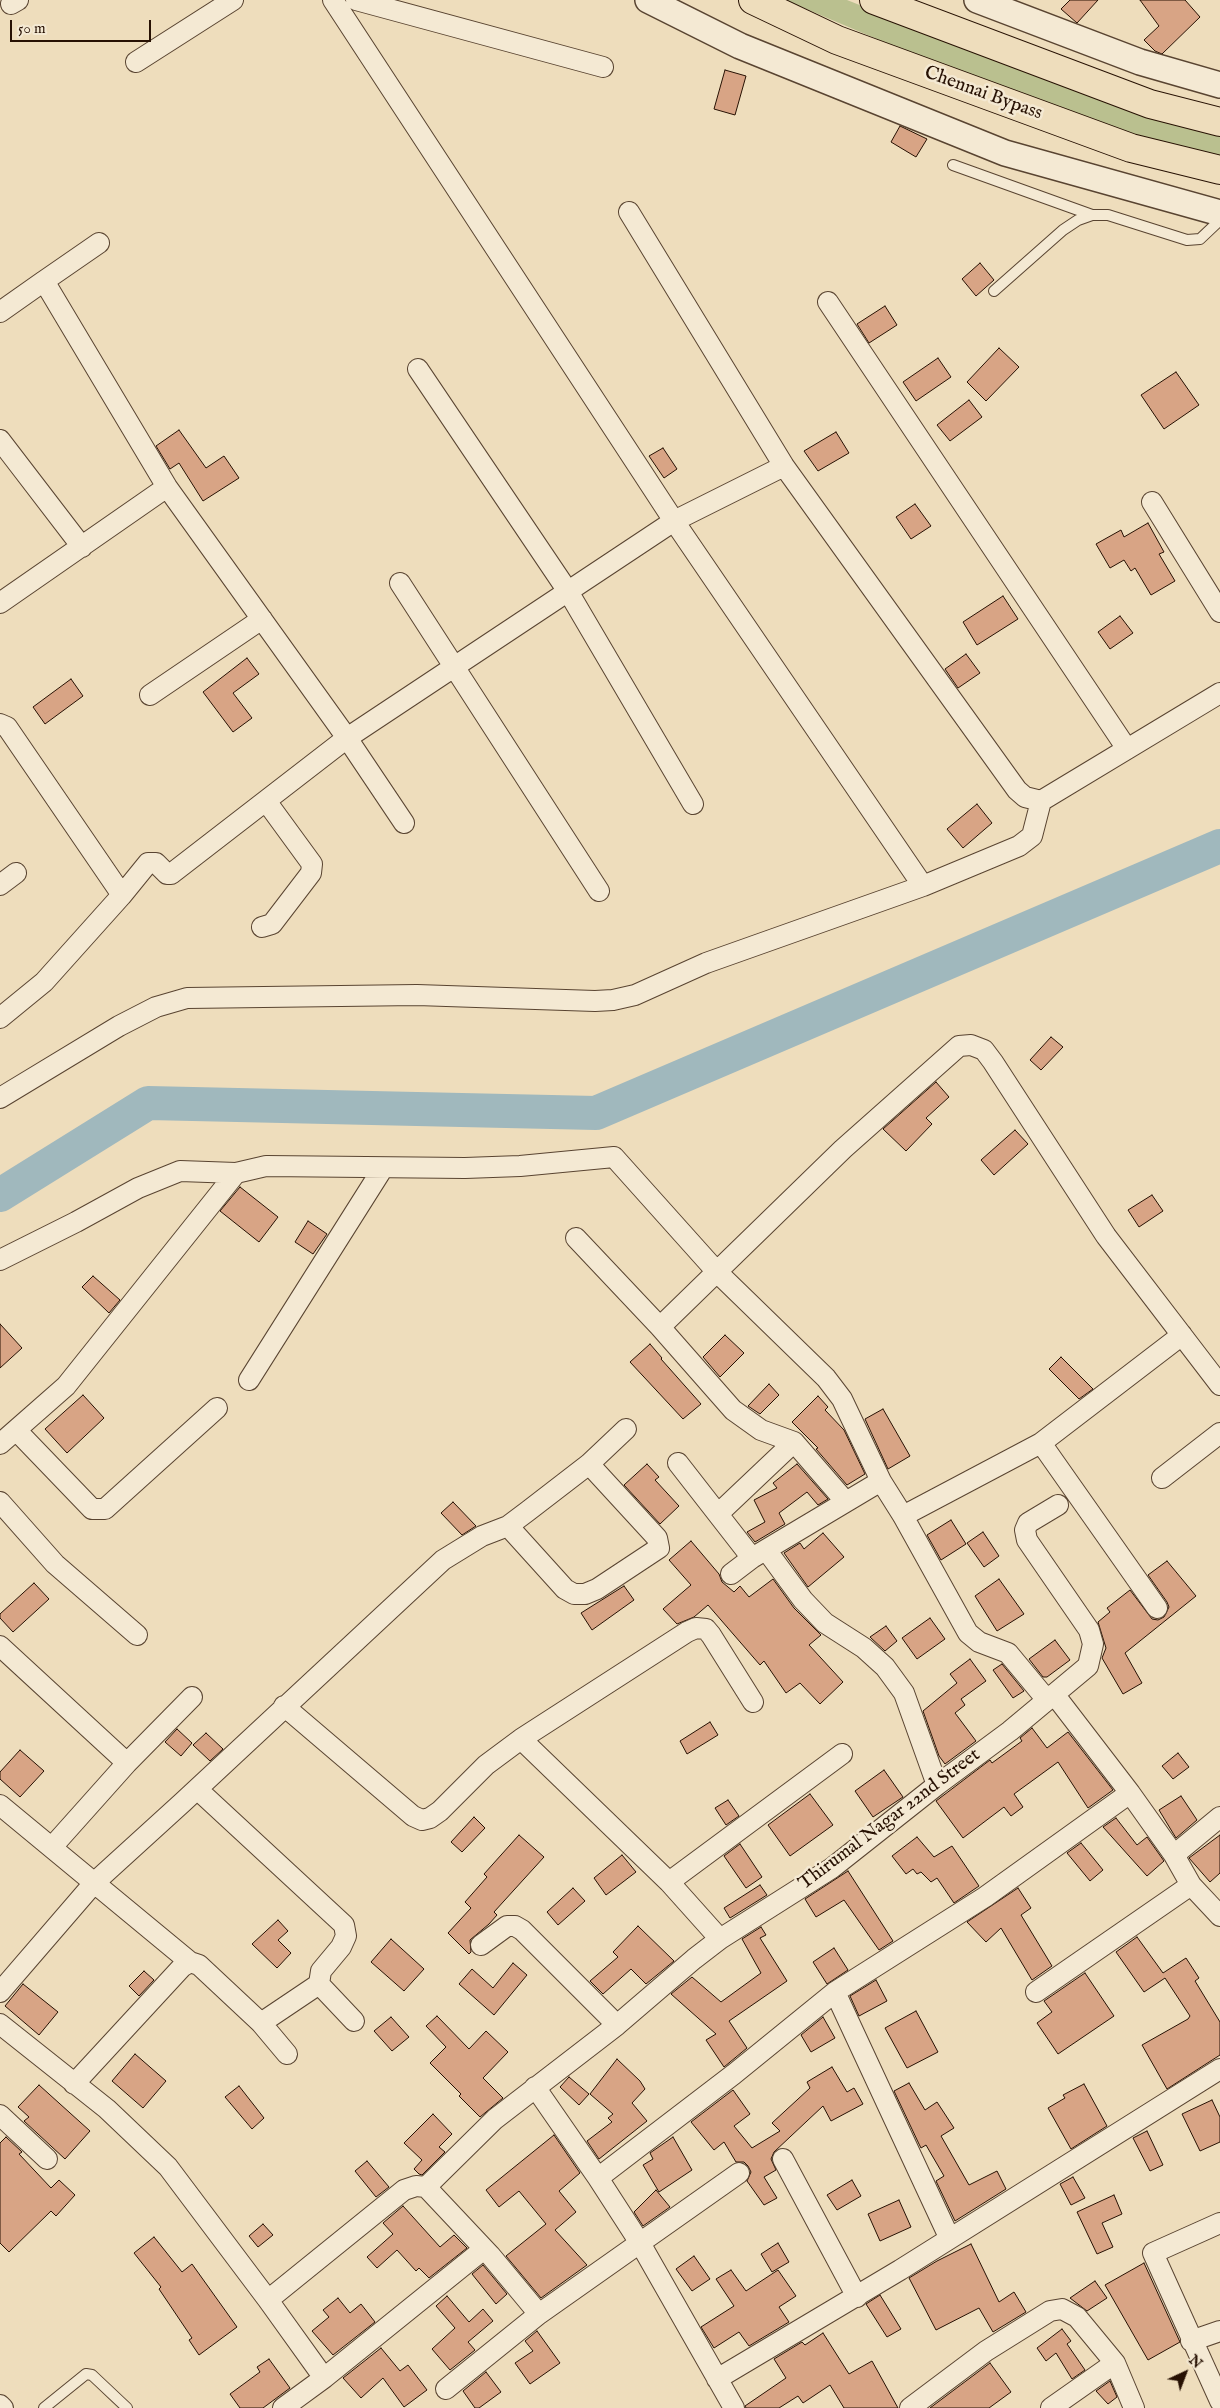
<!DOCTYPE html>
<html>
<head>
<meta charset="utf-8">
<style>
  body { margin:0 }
  #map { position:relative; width:1220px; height:2408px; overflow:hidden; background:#eeddbc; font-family:"IM FELL English",serif }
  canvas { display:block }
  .north { position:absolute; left:1160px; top:2348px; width:50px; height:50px; -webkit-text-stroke:4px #f4e9d3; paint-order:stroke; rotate:43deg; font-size:14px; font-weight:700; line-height:20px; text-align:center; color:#271103 }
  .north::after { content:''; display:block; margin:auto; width:18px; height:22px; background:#271103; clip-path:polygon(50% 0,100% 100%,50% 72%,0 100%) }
  .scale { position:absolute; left:10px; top:20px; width:141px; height:22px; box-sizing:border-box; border:2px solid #271103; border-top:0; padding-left:6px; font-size:15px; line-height:18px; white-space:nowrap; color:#271103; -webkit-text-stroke:4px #f4e9d3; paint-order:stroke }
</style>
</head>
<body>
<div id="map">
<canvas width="1220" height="2408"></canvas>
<div class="north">N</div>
<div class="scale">50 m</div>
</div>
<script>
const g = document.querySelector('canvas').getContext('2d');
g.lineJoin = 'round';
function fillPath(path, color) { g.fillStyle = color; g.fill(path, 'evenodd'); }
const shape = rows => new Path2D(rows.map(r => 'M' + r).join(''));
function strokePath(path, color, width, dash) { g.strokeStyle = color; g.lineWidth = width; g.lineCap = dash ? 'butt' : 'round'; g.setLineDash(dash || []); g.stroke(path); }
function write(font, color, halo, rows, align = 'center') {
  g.font = font + ' "IM FELL English",serif'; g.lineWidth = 5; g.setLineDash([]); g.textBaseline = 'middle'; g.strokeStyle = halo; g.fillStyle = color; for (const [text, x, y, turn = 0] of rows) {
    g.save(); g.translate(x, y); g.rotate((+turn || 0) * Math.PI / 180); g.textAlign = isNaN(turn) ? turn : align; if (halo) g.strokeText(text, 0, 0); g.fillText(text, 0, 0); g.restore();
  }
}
const green = shape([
  [785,0,847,0,1071,89,1220,131,1220,162,1133,141,971,79]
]);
const river = shape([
  [0,1195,148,1103,596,1113,1220,846]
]);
const building = shape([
  [1070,0,1098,0,1077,23,1061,9,1070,0],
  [1140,0,1185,0,1200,17,1162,54,1155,51,1144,40,1159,26,1140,0],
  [725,70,746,76,735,115,714,109,725,70],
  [900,126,927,139,916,157,891,142,900,126],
  [980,263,994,280,976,296,962,279,980,263],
  [885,306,897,325,869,343,857,324,885,306],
  [999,348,1019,367,986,401,967,382,999,348],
  [938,358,951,377,916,401,903,382,938,358],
  [1176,372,1199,405,1164,429,1141,395,1176,372],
  [969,400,982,417,950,441,937,425,969,400],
  [179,430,206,468,224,456,239,478,203,501,179,463,170,469,156,446,179,430],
  [836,432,849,453,818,471,804,451,836,432],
  [663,448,677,469,664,478,649,456,663,448],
  [915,504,931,526,911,539,896,517,915,504],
  [1148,523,1164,552,1159,554,1175,581,1151,595,1135,568,1131,571,1124,560,1110,568,1096,544,1121,530,1124,537,1148,523],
  [1003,596,1018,619,977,645,963,622,1003,596],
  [1120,616,1133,633,1110,649,1098,632,1120,616],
  [966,654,980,673,958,688,945,669,966,654],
  [247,658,259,674,233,693,252,718,233,732,203,692,247,658],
  [71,679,83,696,45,724,33,707,71,679],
  [977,804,992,823,963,848,947,829,977,804],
  [1051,1037,1063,1047,1041,1070,1030,1060,1051,1037],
  [936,1082,949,1097,926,1118,932,1124,906,1151,883,1129,936,1082],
  [1015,1130,1028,1144,994,1175,981,1160,1015,1130],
  [240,1187,278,1217,259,1242,220,1211,240,1187],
  [1152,1195,1163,1211,1139,1227,1128,1210,1152,1195],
  [308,1221,327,1234,313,1254,295,1242,308,1221],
  [93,1276,120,1300,109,1313,82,1287,93,1276],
  [0,1324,22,1348,0,1368,0,1324],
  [725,1335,744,1353,720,1377,703,1357,725,1335],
  [650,1344,662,1358,661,1359,701,1404,683,1419,630,1362,650,1344],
  [1061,1357,1093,1389,1079,1399,1049,1369,1061,1357],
  [769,1384,779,1395,760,1414,748,1406,769,1384],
  [83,1395,104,1418,67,1453,45,1429,83,1395],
  [818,1396,828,1407,825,1410,844,1430,865,1474,847,1485,816,1449,818,1448,792,1422,818,1396],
  [883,1409,910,1456,888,1469,865,1419,883,1409],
  [647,1464,659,1477,655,1480,679,1506,660,1524,624,1485,647,1464],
  [797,1464,828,1499,818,1505,807,1492,779,1513,785,1524,755,1542,747,1532,765,1522,754,1500,777,1488,773,1483,797,1464],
  [453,1502,476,1526,462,1535,441,1513,453,1502],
  [951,1520,966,1544,941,1560,927,1535,951,1520],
  [983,1532,999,1556,984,1567,967,1543,983,1532],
  [823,1533,844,1557,808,1587,784,1553,800,1543,804,1549,823,1533],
  [691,1541,719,1574,722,1582,734,1592,740,1586,749,1597,773,1579,794,1608,821,1635,809,1645,843,1682,820,1704,800,1683,786,1693,764,1661,760,1665,708,1605,694,1617,677,1624,663,1609,691,1585,669,1560,691,1541],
  [1167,1561,1196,1596,1125,1653,1142,1683,1123,1694,1102,1658,1106,1648,1098,1622,1110,1612,1107,1608,1130,1590,1152,1619,1158,1620,1164,1617,1169,1607,1167,1602,1148,1575,1167,1561],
  [999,1579,1024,1614,997,1631,975,1596,999,1579],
  [34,1583,49,1599,13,1632,0,1618,0,1614,34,1583],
  [624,1586,634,1600,592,1630,581,1613,624,1586],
  [930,1618,945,1639,917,1659,902,1638,930,1618],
  [886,1626,897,1641,885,1651,870,1637,886,1626],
  [1055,1640,1070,1660,1047,1677,1043,1677,1029,1659,1055,1640],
  [970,1659,986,1681,961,1699,965,1705,955,1713,976,1741,945,1764,939,1756,923,1711,957,1683,950,1674,970,1659],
  [1002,1664,1024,1691,1013,1698,993,1670,1002,1664],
  [710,1722,718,1735,687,1754,680,1741,710,1722],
  [1032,1728,1047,1748,1068,1732,1113,1790,1088,1808,1058,1762,1014,1794,1023,1807,1011,1816,1004,1807,963,1838,936,1801,990,1760,992,1763,1022,1741,1020,1738,1032,1728],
  [177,1729,192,1743,181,1756,165,1742,177,1729],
  [206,1733,223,1749,210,1761,193,1745,206,1733],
  [20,1750,44,1771,20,1797,0,1779,0,1772,20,1750],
  [1178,1753,1189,1767,1173,1779,1162,1766,1178,1753],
  [884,1770,903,1797,873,1817,855,1791,884,1770],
  [810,1794,833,1825,790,1856,768,1825,810,1794],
  [1181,1796,1197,1820,1176,1838,1159,1810,1181,1796],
  [728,1800,739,1816,726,1825,715,1808,728,1800],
  [474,1817,485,1828,462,1852,451,1842,474,1817],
  [1116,1818,1137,1845,1147,1837,1164,1861,1147,1876,1103,1827,1116,1818],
  [519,1835,544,1857,494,1912,497,1915,489,1924,470,1940,471,1952,469,1954,448,1933,471,1908,465,1902,487,1877,484,1874,519,1835],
  [1220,1835,1220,1873,1210,1882,1189,1858,1220,1835],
  [917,1837,934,1857,952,1846,979,1886,954,1903,937,1878,931,1882,921,1872,917,1874,913,1869,906,1874,892,1856,917,1837],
  [1081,1843,1103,1870,1090,1881,1067,1853,1081,1843],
  [740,1844,762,1877,746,1888,724,1856,740,1844],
  [622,1855,636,1872,606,1895,594,1878,622,1855],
  [848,1871,893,1941,879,1950,844,1900,816,1917,805,1899,848,1871],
  [760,1885,767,1895,730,1918,724,1908,760,1885],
  [573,1888,585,1901,558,1925,547,1912,573,1888],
  [1018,1888,1031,1908,1021,1915,1052,1966,1032,1980,1001,1928,986,1942,967,1922,1018,1888],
  [278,1920,288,1931,278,1940,291,1953,277,1968,252,1944,278,1920],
  [638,1926,674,1961,646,1984,631,1969,603,1994,590,1981,618,1957,613,1952,638,1926],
  [761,1927,766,1935,760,1938,787,1981,729,2021,747,2048,724,2067,706,2040,716,2034,671,1994,692,1977,721,2002,761,1973,742,1939,761,1927],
  [1137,1937,1163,1973,1186,1958,1199,1978,1195,1981,1220,2022,1220,2055,1167,2089,1142,2045,1188,2019,1190,2016,1165,1978,1144,1992,1116,1952,1137,1937],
  [391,1939,424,1969,404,1991,371,1962,391,1939],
  [834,1948,848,1970,827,1984,813,1962,834,1948],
  [513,1963,527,1975,494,2015,459,1984,472,1969,493,1988,513,1963],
  [144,1971,154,1980,139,1996,129,1986,144,1971],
  [1085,1973,1114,2016,1058,2054,1037,2023,1052,2012,1044,2001,1085,1973],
  [876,1980,887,2001,859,2016,850,1996,876,1980],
  [23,1984,58,2012,39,2035,5,2006,23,1984],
  [916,2011,938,2052,907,2068,885,2028,916,2011],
  [437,2016,469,2049,486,2031,508,2052,483,2078,503,2098,480,2117,459,2096,461,2094,430,2063,446,2047,426,2026,437,2016],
  [391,2017,409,2037,392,2051,374,2031,391,2017],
  [823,2017,835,2038,811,2052,801,2035,823,2017],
  [135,2054,166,2081,143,2108,112,2081,135,2054],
  [617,2059,640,2081,645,2089,632,2103,647,2121,599,2159,587,2141,612,2122,608,2118,613,2114,590,2094,617,2059],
  [832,2067,847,2092,854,2088,863,2104,831,2121,823,2106,774,2152,771,2159,776,2170,764,2177,777,2198,764,2205,747,2181,751,2172,748,2166,744,2162,736,2162,724,2142,714,2150,691,2122,733,2090,750,2114,734,2126,752,2148,780,2131,772,2123,810,2088,807,2082,832,2067],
  [569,2077,589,2094,579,2105,560,2087,569,2077],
  [909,2083,925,2110,937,2102,954,2128,941,2136,969,2185,997,2171,1006,2189,955,2221,936,2181,944,2176,926,2145,921,2148,919,2144,894,2091,909,2083],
  [1084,2084,1107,2126,1071,2149,1048,2108,1065,2098,1063,2095,1084,2084],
  [39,2085,90,2131,65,2159,24,2121,29,2117,18,2107,39,2085],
  [239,2086,264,2118,252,2129,225,2097,239,2086],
  [1212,2100,1220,2117,1220,2142,1200,2151,1182,2114,1212,2100],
  [433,2114,452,2134,439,2147,445,2152,422,2175,419,2174,414,2169,422,2160,404,2143,433,2114],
  [1147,2131,1163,2165,1150,2171,1133,2138,1147,2131],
  [554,2135,580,2173,559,2191,576,2212,555,2230,587,2265,541,2298,506,2256,546,2224,519,2191,499,2207,486,2190,554,2135],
  [6,2137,22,2152,19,2154,51,2188,59,2180,75,2195,56,2216,51,2211,9,2252,0,2243,0,2143,6,2137],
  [673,2137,692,2170,659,2192,643,2165,653,2159,650,2153,673,2137],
  [367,2161,389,2187,376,2197,355,2171,367,2161],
  [1073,2177,1085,2198,1071,2205,1060,2184,1073,2177],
  [852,2180,861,2196,837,2210,827,2195,852,2180],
  [656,2190,670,2207,643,2226,634,2212,656,2190],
  [1114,2195,1122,2214,1102,2223,1113,2247,1097,2254,1077,2212,1114,2195],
  [899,2200,911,2227,880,2241,868,2214,899,2200],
  [403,2206,440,2247,454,2235,467,2248,429,2278,419,2268,416,2271,397,2250,377,2268,367,2257,393,2234,383,2223,403,2206],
  [263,2224,273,2235,258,2247,249,2236,263,2224],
  [154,2237,182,2272,192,2264,237,2327,199,2355,189,2340,192,2338,159,2289,161,2287,134,2253,154,2237],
  [778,2243,789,2262,772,2272,761,2254,778,2243],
  [971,2244,999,2302,1014,2292,1026,2312,993,2332,979,2308,936,2330,909,2278,937,2261,971,2244],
  [694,2256,710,2279,692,2291,676,2269,694,2256],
  [1144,2263,1180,2342,1148,2360,1105,2285,1144,2263],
  [483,2265,507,2294,496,2304,472,2274,483,2265],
  [731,2270,746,2291,778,2270,796,2296,779,2307,789,2322,749,2346,739,2332,714,2348,701,2327,734,2306,716,2279,731,2270],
  [1095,2281,1107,2298,1087,2311,1070,2298,1095,2281],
  [880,2295,901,2329,887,2337,866,2304,880,2295],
  [447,2296,469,2322,483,2309,493,2321,468,2342,475,2350,450,2370,432,2349,455,2328,436,2306,447,2296],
  [338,2298,350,2313,361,2304,375,2322,333,2355,312,2331,329,2317,323,2310,338,2298],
  [1062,2329,1071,2341,1067,2344,1085,2370,1072,2379,1056,2353,1046,2361,1037,2348,1062,2329],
  [537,2331,560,2363,530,2384,515,2363,533,2351,525,2341,537,2331],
  [823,2333,849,2374,872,2361,898,2408,844,2408,830,2385,803,2403,798,2396,779,2408,746,2408,745,2406,786,2378,774,2359,802,2342,805,2345,823,2333],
  [381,2348,400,2371,408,2365,427,2390,404,2407,383,2378,361,2398,343,2378,381,2348],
  [269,2359,290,2388,263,2408,240,2408,230,2394,260,2372,257,2367,269,2359],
  [990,2363,1011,2392,989,2408,930,2408,990,2363],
  [486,2372,501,2392,479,2408,475,2408,463,2391,486,2372],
  [1110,2381,1117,2397,1108,2404,1096,2391,1110,2381]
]);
const service = shape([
  [953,165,1092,215],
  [994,291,1063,230,1078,220,1092,215,1108,215,1187,240,1200,239,1220,220],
  [44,2408,86,2374,92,2375,127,2408]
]);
const minor = shape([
  [333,0,674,521,923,886],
  [356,0,603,67],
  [11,4,18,0],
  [136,62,233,0],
  [629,212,784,466,1017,790,1025,797,1041,801,1220,693],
  [44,281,99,243],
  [828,302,1127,749],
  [0,312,44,281,167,487,347,738,404,823],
  [418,369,569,593,693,804],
  [0,440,82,547],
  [1152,502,1220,612],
  [400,583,599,891],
  [0,603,167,487],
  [150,695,262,619],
  [0,724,7,727,122,895,148,863,156,863,167,874,171,874,347,738,674,521,784,466],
  [0,885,16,873],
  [262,927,272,924,311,873,312,864,266,801],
  [0,1018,44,982,122,895],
  [0,1098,119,1026,156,1007,187,998,417,995,595,1001,613,1000,635,995,706,963,923,886,1019,846,1032,836,1041,801],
  [576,1238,660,1327,733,1410,761,1430,794,1442,845,1501],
  [0,1260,76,1222,138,1188,180,1171,236,1173],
  [660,1327,843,1149,959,1046,971,1045,984,1050,993,1062,1106,1236,1220,1385],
  [249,1380,383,1168],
  [16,1430,92,1509,105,1509,217,1408],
  [1041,1443,1157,1608],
  [0,1444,66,1386,236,1173,266,1166,465,1168,520,1166,614,1157,717,1272,826,1378,842,1399,881,1481,903,1516,968,1633,979,1642,1008,1653,1047,1700],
  [678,1463,752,1558],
  [1162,1478,1220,1433],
  [0,1502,55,1564,137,1635],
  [718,1514,794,1442],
  [903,1516,1041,1443,1182,1335],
  [508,1526,565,1589,574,1594,585,1594,597,1589,659,1548,657,1538,589,1464],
  [767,1551,803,1600,825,1623,864,1648,885,1667,904,1693,937,1785],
  [731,1574,752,1558,881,1481],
  [0,1646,127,1763],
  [1054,1694,1130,1793,1174,1855,1191,1885,1220,1916],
  [284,1706,413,1816,422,1820,430,1818,440,1811,486,1765,521,1739,687,1632,696,1628,706,1629,711,1635,753,1702],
  [521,1739,669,1882,842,1754],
  [197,1789,344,1925,346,1936,341,1947,321,1971,319,1984,354,2021],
  [0,1805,190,1962],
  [52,1847,127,1763,192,1697],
  [1174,1855,1220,1817],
  [669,1882,720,1939],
  [481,1945,507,1926,515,1926,522,1930,617,2025],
  [0,1992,94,1883,183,1802,443,1560,482,1536,508,1526,528,1511,589,1464,626,1429],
  [835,1992,949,2237],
  [1036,1992,1191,1885],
  [261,2023,319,1984],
  [0,2024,107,2109,168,2167,268,2300,324,2378,283,2408],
  [74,2084,182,1967,190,1962,199,1965,261,2023,287,2054],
  [535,2087,598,2178,640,2243,734,2408],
  [0,2115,47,2159],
  [783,2159,857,2297],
  [598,2178,734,2074,835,1992,985,1897,1130,1793],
  [426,2187,495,2119,617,2025,694,1959,720,1939,832,1868,937,1785,1010,1731,1088,1666,1093,1644,1089,1630,1027,1540,1025,1530,1028,1523,1058,1505],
  [1220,2223,1153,2253,1220,2401],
  [268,2300,404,2190,416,2186,426,2187,490,2255,539,2314],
  [1191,2341,1220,2331],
  [324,2378,484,2249],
  [717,2379,900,2270,1220,2069],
  [446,2389,539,2314,739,2173],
  [0,2405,3,2408],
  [910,2408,986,2351,1050,2311,1062,2309,1077,2317,1115,2363,1134,2408],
  [1051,2408,1115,2363]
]);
const tertiary = shape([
  [648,0,740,46,1005,153,1220,213],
  [977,0,1140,62,1220,85]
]);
const trunk = shape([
  [753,0,837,40,1131,148,1220,170],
  [874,0,1150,104,1220,122]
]);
const streetNames = [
  ["Chennai Bypass",983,94,20],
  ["Thirumal Nagar 22nd Street",890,1820,-37]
];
fillPath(green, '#bac08f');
strokePath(river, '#a0b8bd', 34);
fillPath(building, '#d8a485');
strokePath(building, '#271103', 1);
strokePath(service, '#594431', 12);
strokePath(minor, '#594431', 22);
strokePath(tertiary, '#594431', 28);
strokePath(trunk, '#271103', 30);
strokePath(service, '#f4e9d3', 10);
strokePath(minor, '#f4e9d3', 20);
strokePath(tertiary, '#f4e9d3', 25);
strokePath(trunk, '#eeddbc', 28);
write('19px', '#271103', '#f4e9d3', streetNames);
</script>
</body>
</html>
